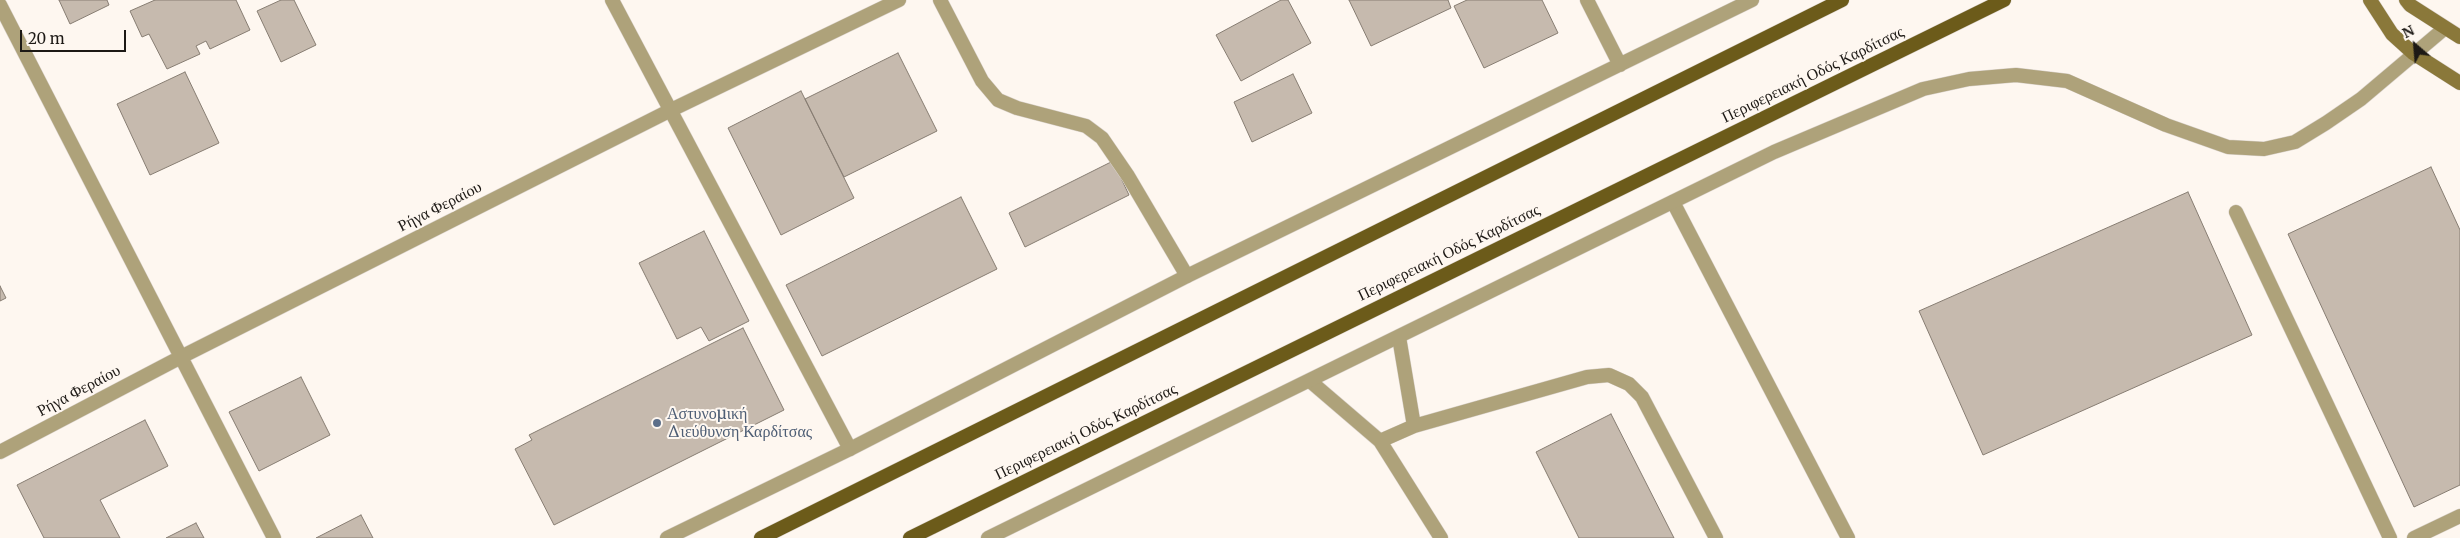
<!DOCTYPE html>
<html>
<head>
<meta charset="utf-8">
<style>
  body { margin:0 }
  #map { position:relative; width:2460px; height:538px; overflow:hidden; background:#fef7f0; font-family:Merriweather,serif }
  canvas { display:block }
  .north { position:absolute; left:2390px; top:20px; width:50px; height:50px; -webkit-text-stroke:4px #fef7f0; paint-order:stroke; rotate:333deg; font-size:14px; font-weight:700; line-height:20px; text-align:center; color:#1d1915 }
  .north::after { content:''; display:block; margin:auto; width:18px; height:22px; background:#1d1915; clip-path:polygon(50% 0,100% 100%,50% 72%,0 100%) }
  .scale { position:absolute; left:20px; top:30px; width:106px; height:22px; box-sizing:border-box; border:2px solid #1d1915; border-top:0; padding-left:6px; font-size:15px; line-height:18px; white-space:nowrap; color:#1d1915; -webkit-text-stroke:4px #fef7f0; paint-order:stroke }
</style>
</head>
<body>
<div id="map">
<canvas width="2460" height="538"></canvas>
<div class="north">N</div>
<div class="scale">20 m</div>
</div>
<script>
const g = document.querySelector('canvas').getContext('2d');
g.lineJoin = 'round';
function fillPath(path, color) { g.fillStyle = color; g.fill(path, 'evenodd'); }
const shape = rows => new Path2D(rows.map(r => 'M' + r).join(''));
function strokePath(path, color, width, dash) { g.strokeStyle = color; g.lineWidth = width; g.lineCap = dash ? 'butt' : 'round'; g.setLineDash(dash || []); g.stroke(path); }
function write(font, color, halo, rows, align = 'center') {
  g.font = font + ' Merriweather,serif'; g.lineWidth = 4; g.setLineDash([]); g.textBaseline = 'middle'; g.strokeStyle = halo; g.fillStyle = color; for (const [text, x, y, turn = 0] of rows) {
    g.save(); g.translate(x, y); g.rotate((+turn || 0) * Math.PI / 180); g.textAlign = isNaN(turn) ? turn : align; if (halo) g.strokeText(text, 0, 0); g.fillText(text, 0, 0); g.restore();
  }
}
const building = shape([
  [59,0,107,0,109,5,70,24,59,0],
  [155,0,236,0,250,30,210,49,206,41,196,46,200,54,167,69,149,34,142,37,130,11,155,0],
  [281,0,294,0,316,45,281,62,257,11,281,0],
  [1281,0,1288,0,1311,43,1241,81,1216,35,1281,0],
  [1349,0,1448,0,1451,8,1371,46,1349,0],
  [1467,0,1542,0,1558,33,1484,68,1454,6,1467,0],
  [898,53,937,131,844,177,805,99,898,53],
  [185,72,219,143,150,175,117,104,185,72],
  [1293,74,1312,113,1252,142,1234,102,1293,74],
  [801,91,854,198,781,235,728,128,801,91],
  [1113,161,1129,195,1025,247,1009,213,1113,161],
  [2431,167,2460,230,2460,485,2414,507,2288,234,2431,167],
  [2188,192,2252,335,1983,455,1919,311,2188,192],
  [961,197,997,269,822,356,786,285,961,197],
  [704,231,749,321,709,341,701,327,677,339,639,263,704,231],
  [0,286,6,298,0,301,0,286],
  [743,328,784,410,554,525,515,449,532,440,529,435,743,328],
  [301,377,330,435,259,471,229,412,301,377],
  [1611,414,1674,538,1579,538,1536,452,1611,414],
  [145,420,168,466,100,500,120,538,44,538,17,485,145,420],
  [361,515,373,538,316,538,361,515],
  [196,523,204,538,166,538,196,523]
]);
const service = shape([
  [940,0,982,81,998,100,1017,108,1086,126,1102,138,1128,176,1187,276],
  [2236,212,2390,538],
  [1399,337,1414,426],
  [1310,381,1380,441,1441,538],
  [1380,441,1414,426,1587,377,1609,375,1629,384,1642,397,1716,538],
  [2414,538,2460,516]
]);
const minor = shape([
  [612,0,850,449],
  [0,5,274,538],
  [1673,202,1848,538],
  [0,452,181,357,669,111,899,0]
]);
const tertiary = shape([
  [1587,0,1620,65],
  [667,538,850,449,1187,276,1752,0],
  [988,538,1774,152,1923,89,1969,79,2016,75,2067,81,2166,125,2228,147,2264,149,2295,142,2326,123,2361,99,2445,28]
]);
const secondary = shape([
  [2370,0,2392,34,2413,53,2460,83],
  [2406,0,2410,5,2460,37]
]);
const primary = shape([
  [761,538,1842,0],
  [910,538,2004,0]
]);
const markers = [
  [657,423,5,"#5c6f8a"]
];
const streetNames = [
  ["Περιφερειακή Οδός Καρδίτσας",1813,75,-26],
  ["Ρήγα Φεραίου",440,207,-27],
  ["Περιφερειακή Οδός Καρδίτσας",1449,253,-26],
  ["Ρήγα Φεραίου",79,391,-28],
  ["Περιφερειακή Οδός Καρδίτσας",1086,432,-26]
];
const serviceNames = [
  ["Αστυνομική",667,414],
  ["Διεύθυνση Καρδίτσας",667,432]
];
fillPath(building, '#c6baae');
strokePath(building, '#877d72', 1);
strokePath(service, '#dad3cd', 15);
strokePath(minor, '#dad3cd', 15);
strokePath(tertiary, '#dad3cd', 15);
strokePath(secondary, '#dad3cd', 15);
strokePath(primary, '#dad3cd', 15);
strokePath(service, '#aea27a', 14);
strokePath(minor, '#aea27a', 14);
strokePath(tertiary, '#aea27a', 14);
strokePath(secondary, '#8a783a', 14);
strokePath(primary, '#6c5b1a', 14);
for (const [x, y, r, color] of markers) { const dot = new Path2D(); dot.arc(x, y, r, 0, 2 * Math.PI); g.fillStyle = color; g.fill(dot); strokePath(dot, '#fef7f0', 2); }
write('16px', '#1d1915', '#fef7f0', streetNames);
write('16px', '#4e5e75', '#fef7f0', serviceNames, 'left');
</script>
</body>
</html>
